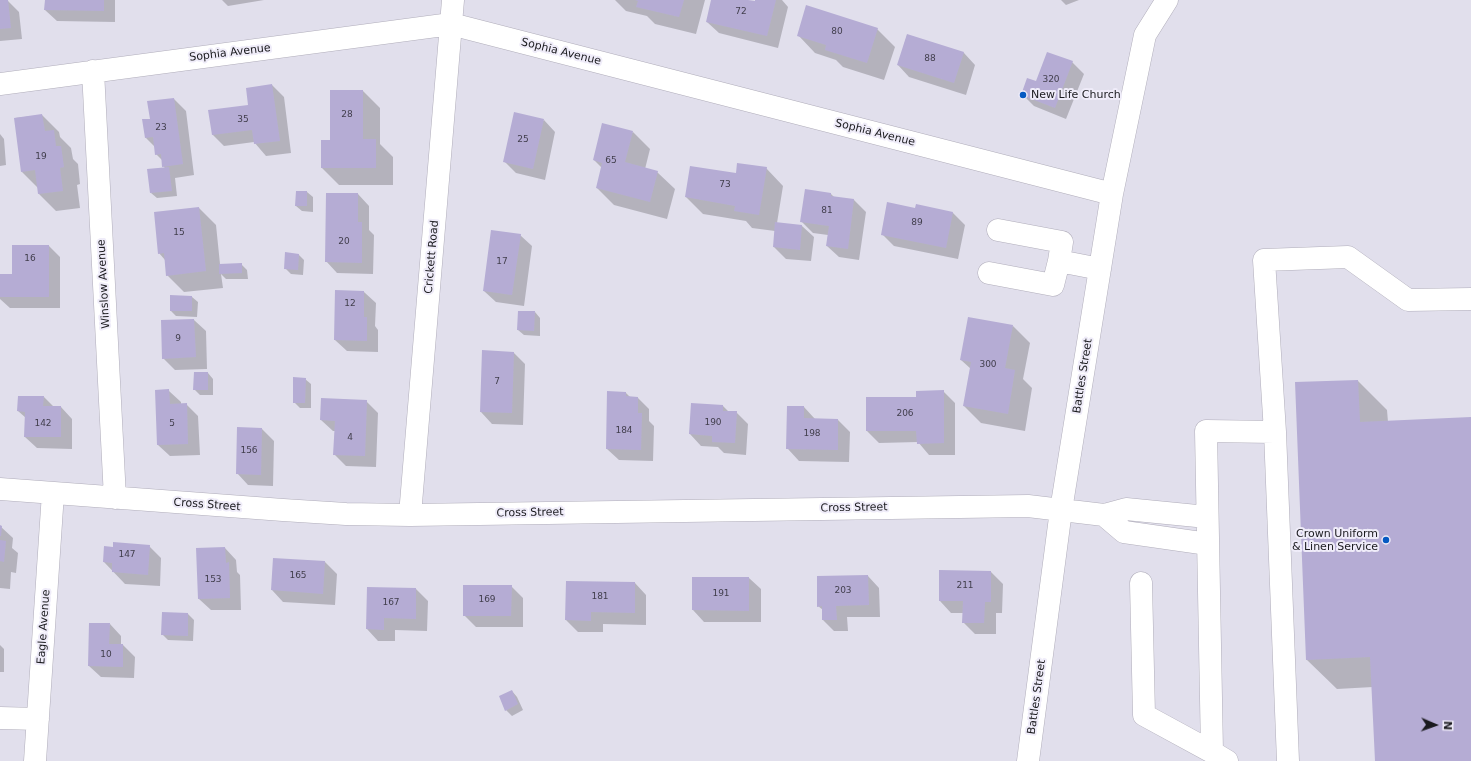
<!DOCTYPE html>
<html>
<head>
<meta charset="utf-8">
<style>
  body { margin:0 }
  #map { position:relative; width:1471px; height:761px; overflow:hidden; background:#e1dfec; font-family:"DejaVu Sans",sans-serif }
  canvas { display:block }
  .north { position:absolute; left:1415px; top:705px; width:40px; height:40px; -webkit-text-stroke:3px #efecf9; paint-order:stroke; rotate:92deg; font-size:11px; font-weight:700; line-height:16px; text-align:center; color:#1a1a1e }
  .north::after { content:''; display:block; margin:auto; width:14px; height:18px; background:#1a1a1e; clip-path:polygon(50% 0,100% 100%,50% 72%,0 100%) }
</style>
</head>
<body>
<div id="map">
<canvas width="1471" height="761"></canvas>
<div class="north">N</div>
</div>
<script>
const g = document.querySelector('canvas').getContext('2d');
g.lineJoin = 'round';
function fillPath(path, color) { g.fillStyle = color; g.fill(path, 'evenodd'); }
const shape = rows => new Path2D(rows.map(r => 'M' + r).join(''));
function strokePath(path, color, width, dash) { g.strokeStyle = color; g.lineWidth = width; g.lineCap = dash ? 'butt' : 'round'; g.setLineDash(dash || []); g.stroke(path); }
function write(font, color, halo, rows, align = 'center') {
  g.font = font + ' "DejaVu Sans",sans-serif'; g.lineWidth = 4; g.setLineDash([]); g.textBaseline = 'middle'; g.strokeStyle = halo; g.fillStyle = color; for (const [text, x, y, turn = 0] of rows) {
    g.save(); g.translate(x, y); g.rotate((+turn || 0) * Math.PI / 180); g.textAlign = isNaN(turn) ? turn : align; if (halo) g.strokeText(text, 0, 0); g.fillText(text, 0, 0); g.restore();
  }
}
const shadow = shape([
  [46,0,115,0,115,22,57,21,45,10],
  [222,0,264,0,228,6],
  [615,0,705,0,696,34,655,24,647,16,626,11],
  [712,0,744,0,755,3,756,0,782,0,788,7,778,48,719,33,707,22],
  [1061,0,1079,0,1066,5],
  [0,1,8,1,19,12,22,39,0,41],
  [877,29,895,47,884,80,843,67,836,60,815,53,798,35],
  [907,35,964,53,975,65,966,95,909,77,898,65],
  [1072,62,1084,74,1066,119,1034,106,1022,94],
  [272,85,284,97,291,153,266,156,254,142,224,146,212,134,249,106],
  [363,91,380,108,380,144,393,157,393,185,339,185,322,168,331,141],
  [174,99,186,111,194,175,175,178,177,196,157,198,151,193,165,168,163,166,163,161,156,154,155,147,146,138,151,119],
  [42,115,59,132,60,137,71,148,73,159,78,164,80,184,77,185,80,208,56,211,39,194,38,188,22,172,15,118],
  [544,120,555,132,545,180,516,173,504,161],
  [633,132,650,149,645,169,657,172,675,189,667,219,614,205,597,188,602,168,594,160],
  [0,134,4,139,6,165,0,166],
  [766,168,783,186,777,223,802,226,814,237,811,261,786,259,774,247,775,231,752,228,746,221,703,214,686,197],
  [297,192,307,192,313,197,313,212,302,211,296,206],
  [358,194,369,206,369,230,374,235,373,274,337,273,326,261],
  [831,194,835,198,854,200,866,212,859,260,839,257,827,246,828,235,813,233,802,222],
  [917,206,953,213,965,225,958,259,894,246,882,234,916,209],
  [199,208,216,225,220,264,241,264,247,270,248,279,226,279,221,274,223,288,184,292,167,275,165,260,159,253],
  [520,235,532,246,524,306,496,302,484,291],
  [49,246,60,257,60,308,10,308,0,299,0,275,13,275],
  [298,254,304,260,303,275,291,274,285,268],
  [364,292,376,303,375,326,378,330,378,352,347,351,335,340],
  [192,297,198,302,197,317,176,316,171,311],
  [535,312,540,318,540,336,524,335,518,330],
  [194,320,206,331,207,369,175,370,163,358],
  [1013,326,1030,343,1023,379,1032,388,1025,431,981,423,964,406,971,369,961,360],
  [513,352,525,364,523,425,492,424,481,412],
  [208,373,213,379,213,395,200,395,194,389],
  [305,379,311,384,311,408,300,408,294,402],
  [1358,381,1387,410,1388,422,1471,418,1471,761,1376,761,1373,687,1337,689,1307,660],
  [169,391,181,402,181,404,186,404,198,416,200,455,170,456,158,445],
  [943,391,955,403,955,455,929,455,918,442,879,443,867,431,917,398],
  [626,393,630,397,638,398,649,409,649,421,654,426,653,461,619,460,607,449],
  [44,397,54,407,61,407,72,419,72,449,37,448,25,437,26,418,18,411],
  [366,401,378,413,376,467,346,466,334,454,335,431,333,431,321,420],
  [723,406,729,412,736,412,748,424,746,455,724,453,718,447,701,446,690,434],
  [788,407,804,407,815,419,838,420,850,432,849,462,799,461,788,449],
  [238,428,262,429,274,441,273,486,248,485,237,473],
  [0,526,13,538,12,548,18,553,16,573,11,572,10,589,0,588],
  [149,546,161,558,160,586,125,584,104,562],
  [225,548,236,560,237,572,240,575,241,610,211,610,199,599],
  [325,562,337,574,335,605,283,602,272,590],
  [991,572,1003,584,1002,613,996,613,996,634,975,634,963,622,963,613,951,613,940,601],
  [868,576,879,588,880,617,847,617,848,631,834,631,823,620,823,610,818,606],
  [693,578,749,578,761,589,761,622,704,622,693,610],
  [635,583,646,595,646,625,603,624,603,632,578,632,566,620],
  [511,586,523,598,523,627,476,627,464,615],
  [416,589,428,601,427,631,395,630,395,641,378,641,367,629],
  [188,614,194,620,193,641,168,640,162,634],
  [110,624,121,636,121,645,123,645,135,657,134,678,101,677,89,666],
  [0,645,4,649,4,672,0,672],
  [512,691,517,697,523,710,512,716,506,710]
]);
const building = shape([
  [0,0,8,0,11,28,0,29],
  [45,0,104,0,104,11,44,10],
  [635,0,684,0,679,17,636,7,638,1],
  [711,0,748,0,755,1,755,0,776,0,767,36,706,22],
  [806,5,878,28,867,63,825,50,826,45,797,36],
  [907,34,964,52,954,83,897,65],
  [1047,52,1073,61,1055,108,1021,95,1027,78,1036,81],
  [272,84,280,141,254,144,252,130,212,135,208,110,248,105,246,88],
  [330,90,363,90,363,139,376,139,376,168,321,168,321,140,330,140],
  [174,98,183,164,162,167,161,154,155,155,153,137,145,138,142,119,150,119,147,101],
  [514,112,544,119,533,169,503,162],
  [42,114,45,131,54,130,56,146,61,146,64,167,60,168,63,191,38,194,35,170,21,172,14,118],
  [602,123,633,131,625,162,658,171,650,202,596,188,602,163,593,160],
  [737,163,767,167,759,215,734,211,735,206,685,197,690,166,736,173],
  [169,167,172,191,150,193,147,169],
  [805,189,831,193,831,196,854,199,848,249,826,246,829,226,800,222],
  [296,191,307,191,307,206,295,206],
  [326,193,358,193,358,222,362,222,362,263,325,262],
  [887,202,915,208,916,204,953,212,946,248,881,235],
  [199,207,206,271,166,276,164,253,158,254,154,212],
  [775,222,802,225,800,250,773,247],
  [491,230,521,234,512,295,483,291],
  [12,245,49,245,49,297,0,297,0,274,12,274],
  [285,252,299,254,298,270,284,269],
  [242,263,242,273,219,274,219,264],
  [335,290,364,291,364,317,367,317,367,341,334,340],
  [170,295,192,296,192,311,170,311],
  [518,311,535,311,534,331,517,330],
  [968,317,1013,325,1005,368,1015,370,1008,414,963,406,971,362,960,360],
  [194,319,196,357,162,359,161,320],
  [482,350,514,352,512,413,480,412],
  [194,372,208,372,208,390,193,390],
  [293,377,306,378,305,403,293,403],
  [1358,380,1360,422,1471,417,1471,761,1375,761,1370,657,1306,660,1295,382],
  [169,389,170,404,187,403,188,444,157,445,155,390],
  [944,390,944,443,917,444,916,431,866,431,866,397,916,397,916,391],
  [607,391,626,392,626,396,638,397,638,413,642,413,641,450,606,449],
  [18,396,44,396,43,406,61,406,61,437,24,437,25,412,17,411],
  [321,398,367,400,365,456,333,455,335,421,320,420],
  [691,403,723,405,723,411,737,411,735,443,712,442,712,436,689,434],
  [787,406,804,406,804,418,838,419,838,450,786,449],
  [237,427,262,428,261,475,236,474],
  [0,525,2,526,1,536,0,536],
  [0,540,6,541,4,562,0,561],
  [113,542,150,545,148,575,112,572,112,563,103,562,104,546,113,547],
  [225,547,226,563,229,562,230,598,198,599,196,548],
  [273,558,325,561,323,594,271,590],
  [939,570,991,571,991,602,985,602,984,623,962,623,963,601,939,601],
  [868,575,869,605,836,606,837,620,822,620,822,606,817,607,817,576],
  [692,577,749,577,749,611,692,610],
  [566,581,635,582,635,613,591,612,591,621,565,620],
  [463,585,512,585,511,616,463,616],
  [367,587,416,588,416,619,384,618,384,630,366,629],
  [162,612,188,613,188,636,161,635],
  [89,623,110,623,109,644,123,644,123,667,88,666],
  [512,690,518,704,505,711,499,696]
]);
const minor = shape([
  [93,71,115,498],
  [0,84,451,24,1112,194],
  [998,230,1062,242,1059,261,1100,269],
  [989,273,1053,285,1059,261],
  [0,489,283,510,346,514,410,515,1028,506,1104,515,1126,509,1207,517],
  [410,515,453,0],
  [1104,515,1124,532,1208,544],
  [1141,583,1144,715,1212,752],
  [0,718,38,719],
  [35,761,53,493],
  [1028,761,1061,510,1112,194,1145,35,1167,0],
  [1227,761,1212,752,1206,431,1275,432],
  [1288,761,1275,432,1264,260,1348,257,1408,300,1471,299]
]);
const markers = [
  [1023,95,4,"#0459c2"],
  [1386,540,4,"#0459c2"]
];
const numberNames = [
  ["72",741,12],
  ["80",837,32],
  ["88",930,59],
  ["320",1051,80],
  ["28",347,115],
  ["35",243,120],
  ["23",161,128],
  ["25",523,140],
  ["19",41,157],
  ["65",611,161],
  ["73",725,185],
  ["81",827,211],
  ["89",917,223],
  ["15",179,233],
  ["20",344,242],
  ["16",30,259],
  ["17",502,262],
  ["12",350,304],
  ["9",178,339],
  ["300",988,365],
  ["7",497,382],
  ["206",905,414],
  ["190",713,423],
  ["142",43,424],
  ["5",172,424],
  ["184",624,431],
  ["198",812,434],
  ["4",350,438],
  ["156",249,451],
  ["147",127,555],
  ["165",298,576],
  ["153",213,580],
  ["211",965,586],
  ["203",843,591],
  ["191",721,594],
  ["181",600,597],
  ["169",487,600],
  ["167",391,603],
  ["10",106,655]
];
const streetNames = [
  ["Sophia Avenue",561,52,14],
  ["Sophia Avenue",230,53,-7],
  ["Sophia Avenue",875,133,14],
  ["Crickett Road",432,257,-85],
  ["Winslow Avenue",104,284,-93],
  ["Battles Street",1083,376,-81],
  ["Cross Street",207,505,4],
  ["Cross Street",854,508,-1],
  ["Cross Street",530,513,-1],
  ["Eagle Avenue",44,627,-86],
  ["Battles Street",1037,697,-82]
];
const poiNames = [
  ["New Life Church",1031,95],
  ["Crown Uniform",1378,534,"right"],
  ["& Linen Service",1378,547,"right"]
];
fillPath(shadow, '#0003');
fillPath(building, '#b5acd4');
strokePath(minor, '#b0adba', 23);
strokePath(minor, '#fff', 22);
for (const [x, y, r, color] of markers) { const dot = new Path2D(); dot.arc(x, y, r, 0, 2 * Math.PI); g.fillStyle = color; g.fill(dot); strokePath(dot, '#efecf9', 1.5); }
write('9px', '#413e4c', null, numberNames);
write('11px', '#1a1a1e', '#efecf9', streetNames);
write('11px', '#1a1a1e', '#efecf9', poiNames, 'left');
</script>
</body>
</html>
